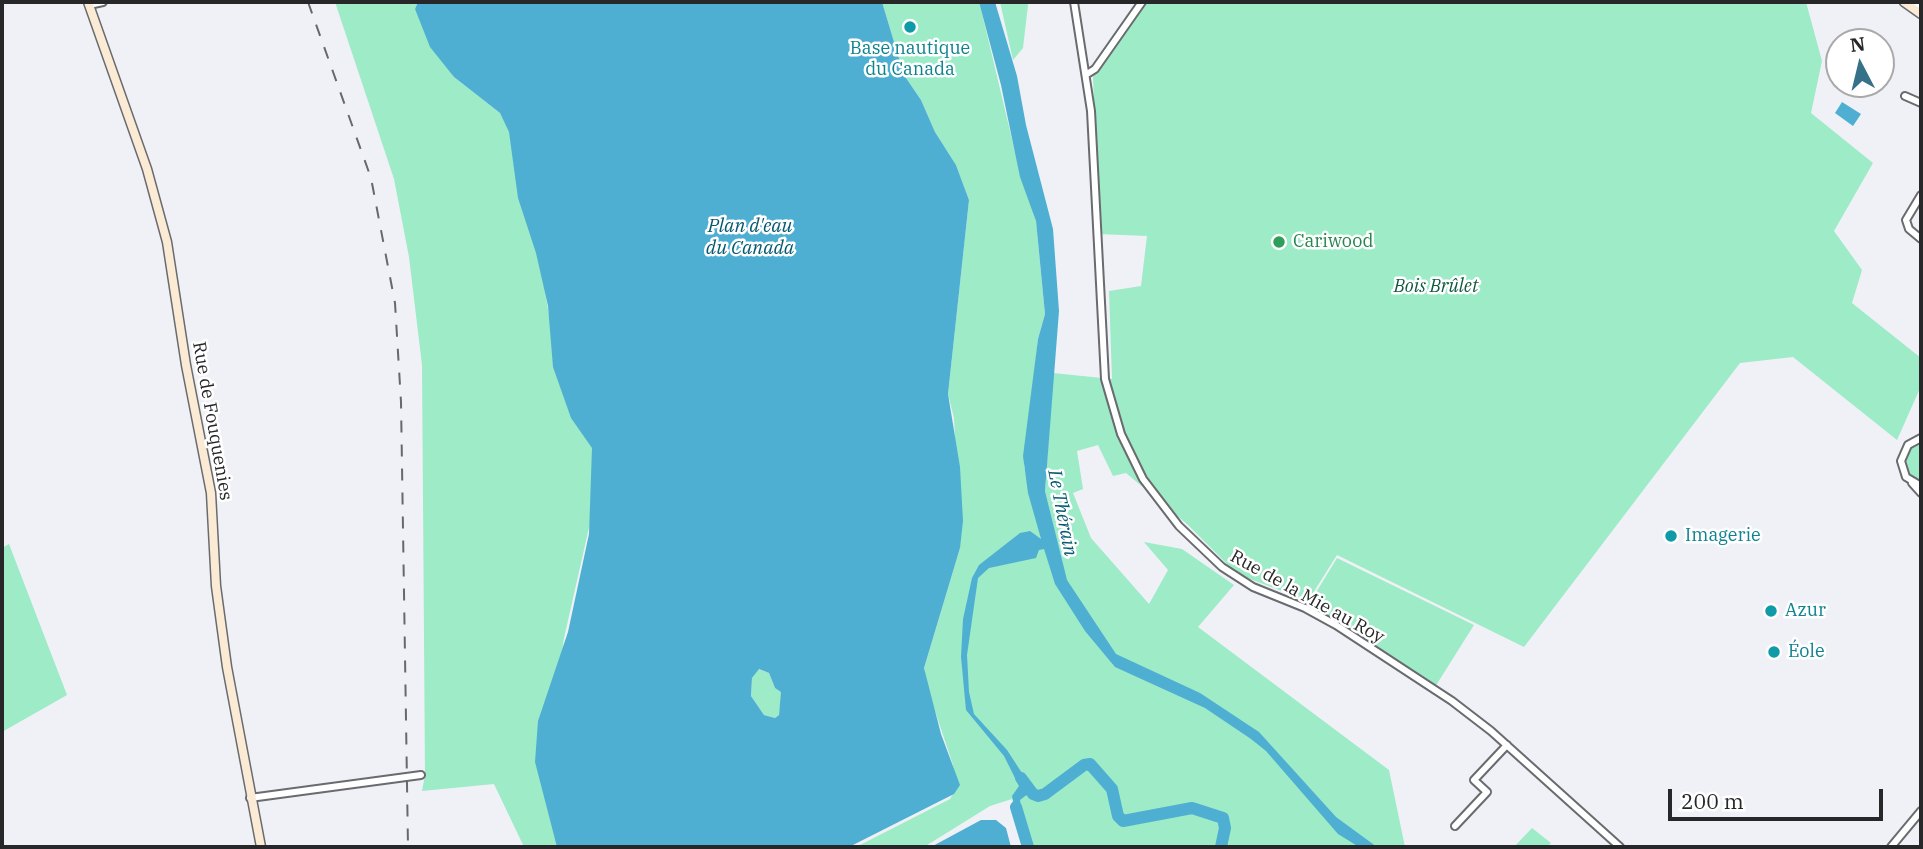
<!DOCTYPE html>
<html>
<head>
<meta charset="utf-8">
<style>
  body { margin:0 }
  #map { position:relative; width:1923px; height:849px; overflow:hidden; background:#f0f1f6; font-family:"IBM Plex Serif",serif }
  canvas { display:block }
  .frame { position:absolute; inset:0; border:4px solid #272729; pointer-events:none }
  .north { position:absolute; left:1825px; top:28px; width:70px; height:70px; box-sizing:border-box; background:#fff; border:2px solid #a9a9a9; border-radius:50%; rotate:353deg; font-size:19px; font-weight:700; line-height:28px; text-align:center; color:#272729 }
  .north::after { content:''; display:block; margin:auto; width:24px; height:32px; background:#367189; clip-path:polygon(50% 0,100% 100%,50% 72%,0 100%) }
  .scale { position:absolute; left:1668px; top:789px; width:215px; height:32px; box-sizing:border-box; border:4px solid #272729; border-top:0; padding-left:9px; font-size:21px; line-height:24px; white-space:nowrap; color:#272729; -webkit-text-stroke:5px #fff; paint-order:stroke }
</style>
</head>
<body>
<div id="map">
<canvas width="1923" height="849"></canvas>
<div class="frame"></div>
<div class="north">N</div>
<div class="scale">200 m</div>
</div>
<script>
const g = document.querySelector('canvas').getContext('2d');
g.lineJoin = 'round';
function fillPath(path, color) { g.fillStyle = color; g.fill(path, 'evenodd'); }
const shape = rows => new Path2D(rows.map(r => 'M' + r).join(''));
function strokePath(path, color, width, dash) { g.strokeStyle = color; g.lineWidth = width; g.lineCap = dash ? 'butt' : 'round'; g.setLineDash(dash || []); g.stroke(path); }
function write(font, color, halo, rows, align = 'center') {
  g.font = font + ' "IBM Plex Serif",serif'; g.lineWidth = 5; g.setLineDash([]); g.textBaseline = 'middle'; g.strokeStyle = halo; g.fillStyle = color; for (const [text, x, y, turn = 0] of rows) {
    g.save(); g.translate(x, y); g.rotate((+turn || 0) * Math.PI / 180); g.textAlign = isNaN(turn) ? turn : align; if (halo) g.strokeText(text, 0, 0); g.fillText(text, 0, 0); g.restore();
  }
}
const green = shape([
  [335,2,418,2,415,9,454,77,500,113,512,136,538,251,559,374,593,449,598,488,564,638,547,763,563,847,524,847,494,784,422,791,425,775,422,365,409,257,394,179],
  [882,2,979,2,981,9,1016,156,1036,221,1045,314,1038,339,1024,466,1041,539,1058,546,1045,491,1053,373,1112,379,1109,291,1141,286,1147,236,1098,234,1093,75,1142,2,1806,2,1822,61,1811,113,1873,163,1834,231,1862,270,1852,303,1921,358,1921,386,1897,440,1793,357,1740,363,1524,647,1337,555,1308,601,1237,574,1187,524,1126,473,1113,476,1098,445,1077,451,1083,489,1073,493,1091,538,1149,604,1168,570,1144,542,1182,549,1234,585,1198,627,1389,770,1405,847,1025,847,1012,799,990,806,924,847,856,847,950,799,956,789,953,765,927,687,924,668,960,548,954,418,948,394,969,200,956,165,935,132,921,100,904,75],
  [1000,2,1027,2,1028,5,1023,48,1013,60],
  [1921,440,1921,482,1908,475,1904,462,1912,445],
  [9,544,67,695,2,732,2,548],
  [1337,558,1474,625,1435,687,1309,604],
  [758,669,769,673,775,688,782,692,779,715,775,718,764,715,751,696,752,678],
  [1532,828,1551,843,1547,847,1514,847]
]);
const water = shape([
  [418,2,882,2,904,75,921,100,935,132,956,165,969,200,948,394,960,467,963,521,960,548,924,668,941,734,960,785,954,794,849,847,557,847,535,762,538,721,568,632,589,534,592,448,571,418,553,367,548,306,536,253,518,198,509,132,500,113,454,77,430,47,415,9],
  [759,669,769,673,775,688,781,692,779,715,775,718,764,715,751,696,752,678],
  [979,2,995,2,1017,76,1026,125,1053,229,1059,311,1045,491,1067,580,1116,654,1200,693,1259,732,1336,817,1377,847,1359,847,1338,834,1266,751,1251,739,1205,708,1115,667,1085,631,1055,584,1044,549,1039,550,1036,558,989,568,978,578,967,655,969,692,974,714,1007,750,1033,790,1020,800,1023,821,1018,822,1012,796,1019,786,1004,756,966,710,961,657,963,619,972,578,979,565,1020,533,1030,531,1041,539,1028,493,1023,456,1038,339,1045,314,1036,221,1020,177,1001,85],
  [1842,102,1861,114,1853,126,1835,113],
  [981,820,996,820,1006,828,1011,847,931,847]
]);
const river = shape([
  [1021,778,1033,794,1038,796,1045,794,1084,765,1090,764,1112,789,1118,816,1123,821,1192,808,1223,818,1225,828,1221,847],
  [1016,807,1028,847]
]);
const street = shape([
  [1074,2,1091,111,1105,379,1121,434,1143,479,1179,526,1222,567,1253,587,1305,608,1336,625,1452,701,1491,731,1620,847],
  [1913,2,1921,9],
  [89,5,103,2],
  [1087,74,1095,69,1142,2],
  [1905,96,1921,103],
  [1921,195,1906,220,1909,229,1921,239],
  [1921,438,1908,445,1901,461,1906,477,1921,486],
  [1912,483,1921,493],
  [250,798,421,775],
  [1455,826,1487,792,1474,780,1507,745],
  [1891,847,1921,811]
]);
const secondary = shape([
  [88,2,147,169,167,242,186,365,211,493,216,586,227,667,261,847],
  [1904,2,1921,14]
]);
const rail = shape([
  [308,2,371,178,395,303,401,402,408,847]
]);
const markers = [
  [910,27,7,"#0f9aa8"],
  [1279,242,7,"#2e9e5b"],
  [1671,536,7,"#0f9aa8"],
  [1771,611,7,"#0f9aa8"],
  [1774,652,7,"#0f9aa8"]
];
const cultureNames = [
  ["Base nautique",910,49,"center"],
  ["du Canada",910,70,"center"],
  ["Imagerie",1685,536],
  ["Azur",1785,611],
  ["Éole",1788,652]
];
const leisureNames = [
  ["Cariwood",1293,242]
];
const parkNames = [
  ["Bois Brûlet",1436,287]
];
const streetNames = [
  ["Rue de Fouquenies",212,421,80],
  ["Rue de la Mie au Roy",1307,597,29]
];
const waterNames = [
  ["Plan d'eau",750,227],
  ["du Canada",750,249],
  ["Le Thérain",1062,513,79]
];
fillPath(green, '#9debc7');
fillPath(water, '#4eafd2');
strokePath(river, '#4eafd2', 12);
strokePath(street, '#6a6b6f', 10);
strokePath(secondary, '#6a6b6f', 11);
strokePath(street, '#fff', 6);
strokePath(secondary, '#fcebd4', 8);
strokePath(rail, '#68686b', 2, [12, 12]);
for (const [x, y, r, color] of markers) { const dot = new Path2D(); dot.arc(x, y, r, 0, 2 * Math.PI); g.fillStyle = color; g.fill(dot); strokePath(dot, '#fff', 2.5); }
write('18px', '#0d838f', '#fff', cultureNames, 'left');
write('18px', '#27864d', '#fff', leisureNames, 'left');
write('italic 18px', '#11583e', '#fff', parkNames);
write('18px', '#272729', '#fff', streetNames);
write('italic 19px', '#045971', '#fff', waterNames);
</script>
</body>
</html>
